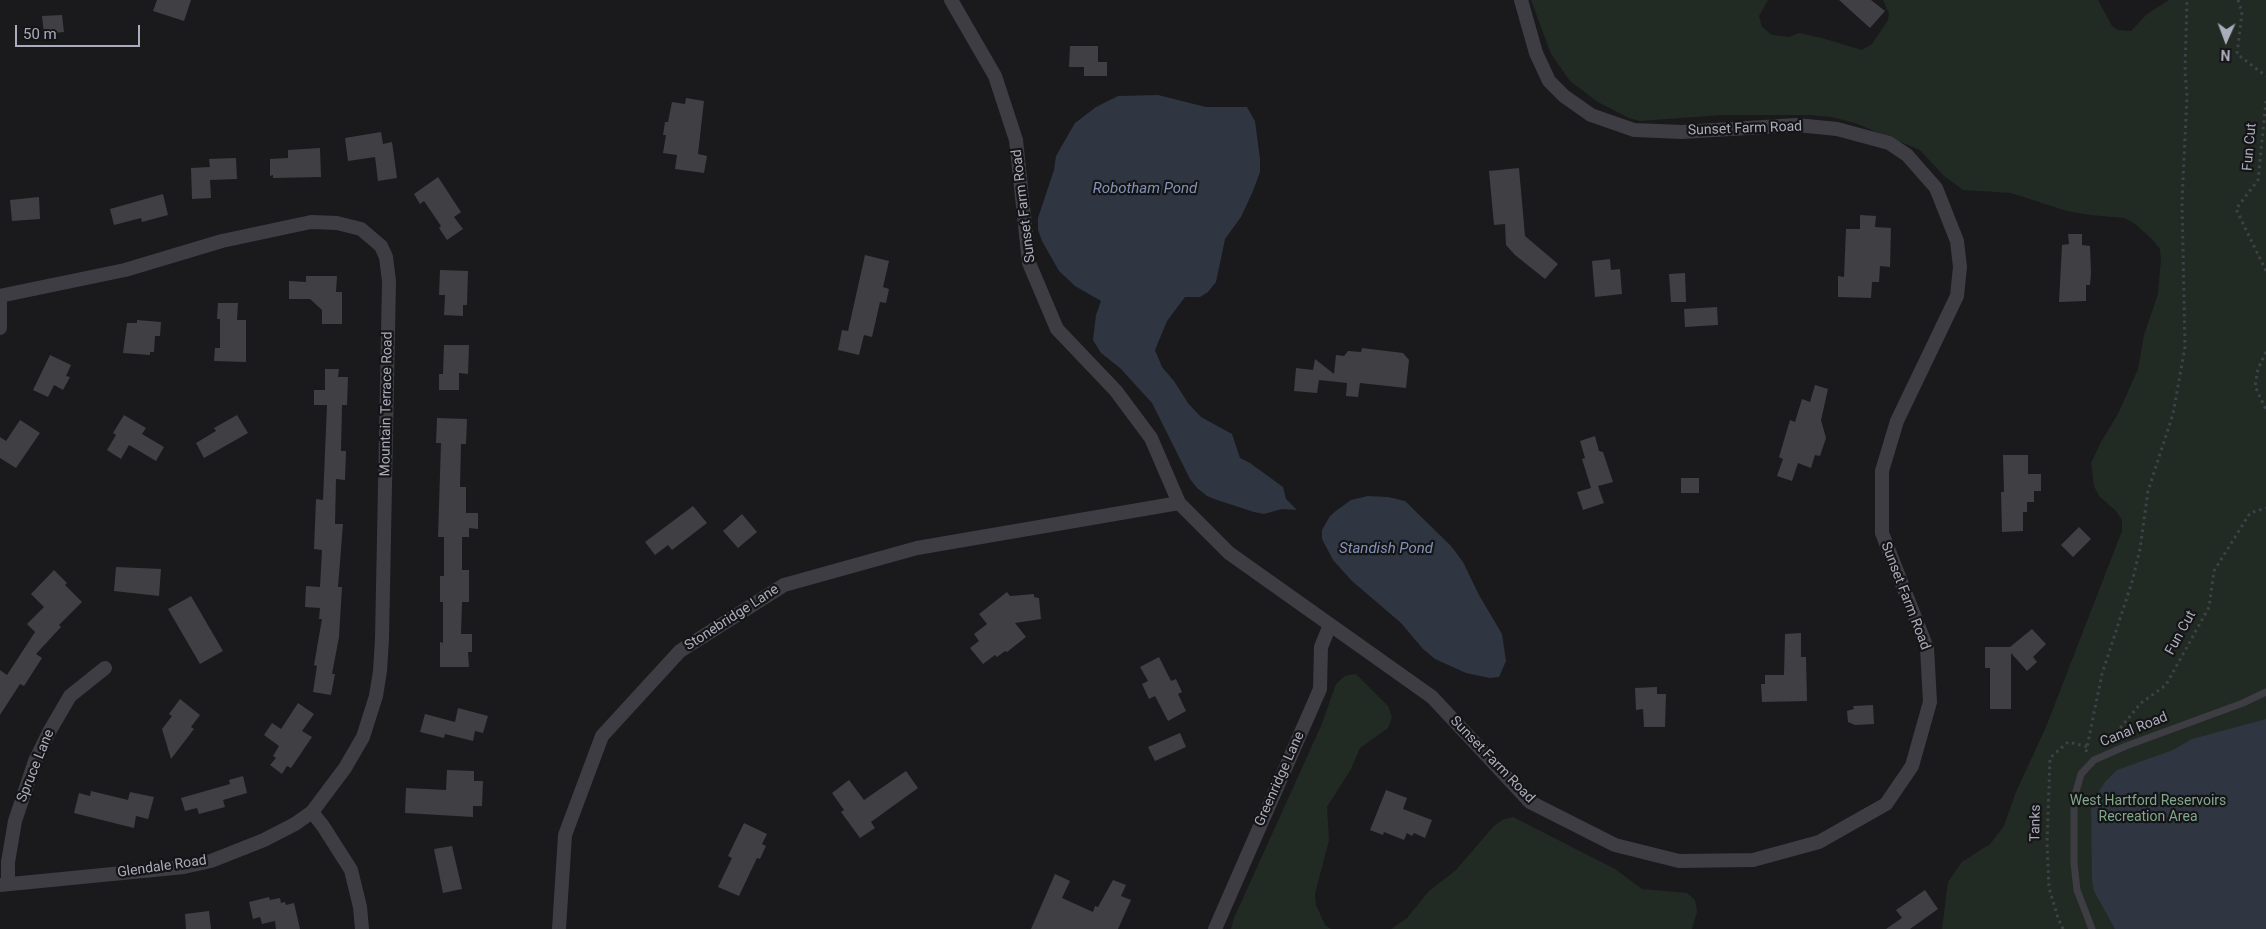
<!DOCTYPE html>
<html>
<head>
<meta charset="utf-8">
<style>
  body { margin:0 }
  #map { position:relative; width:2266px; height:929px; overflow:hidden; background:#1a1a1c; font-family:Roboto,sans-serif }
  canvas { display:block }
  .north { position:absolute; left:2201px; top:15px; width:50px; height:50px; -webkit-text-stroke:4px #151517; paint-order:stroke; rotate:182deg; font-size:14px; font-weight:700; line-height:20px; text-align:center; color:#acadbc }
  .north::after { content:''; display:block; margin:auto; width:18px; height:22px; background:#acadbc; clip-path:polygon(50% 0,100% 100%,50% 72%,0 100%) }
  .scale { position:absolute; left:15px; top:25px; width:125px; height:22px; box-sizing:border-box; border:2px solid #acadbc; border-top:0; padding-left:6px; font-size:15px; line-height:18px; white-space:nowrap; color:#acadbc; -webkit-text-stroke:4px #151517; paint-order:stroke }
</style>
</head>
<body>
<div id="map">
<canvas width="2266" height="929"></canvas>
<div class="north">N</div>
<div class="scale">50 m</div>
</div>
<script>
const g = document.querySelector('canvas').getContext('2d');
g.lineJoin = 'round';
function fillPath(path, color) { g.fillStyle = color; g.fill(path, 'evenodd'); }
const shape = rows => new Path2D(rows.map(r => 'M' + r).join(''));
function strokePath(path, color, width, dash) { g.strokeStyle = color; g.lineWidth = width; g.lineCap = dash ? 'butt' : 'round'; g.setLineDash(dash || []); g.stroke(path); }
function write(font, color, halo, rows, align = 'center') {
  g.font = font + ' Roboto,sans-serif'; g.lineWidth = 4.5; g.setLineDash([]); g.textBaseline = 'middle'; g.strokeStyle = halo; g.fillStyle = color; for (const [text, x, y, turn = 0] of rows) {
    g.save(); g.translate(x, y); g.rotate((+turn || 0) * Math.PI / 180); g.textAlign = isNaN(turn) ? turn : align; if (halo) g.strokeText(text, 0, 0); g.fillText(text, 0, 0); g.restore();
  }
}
const green = shape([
  [1531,0,1768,0,1759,16,1762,27,1772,35,1789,37,1799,33,1822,38,1862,50,1872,44,1888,20,1889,14,1883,0,2098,0,2112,26,2118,30,2131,31,2147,14,2169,0,2266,0,2266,929,1942,929,1948,882,1962,862,1990,844,2004,826,2016,792,2046,727,2122,531,2122,520,2116,511,2099,496,2094,486,2091,463,2101,442,2119,412,2138,369,2144,335,2158,294,2161,260,2160,249,2153,240,2135,224,2125,218,2090,215,2067,211,2011,193,1963,190,1944,176,1920,150,1855,123,1832,117,1808,115,1721,115,1640,121,1629,118,1598,102,1570,81,1551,54],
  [1356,674,1388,706,1392,717,1388,728,1360,748,1351,769,1327,807,1329,840,1315,894,1316,905,1325,925,1331,929,1231,929,1234,918,1321,726,1336,684,1345,676],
  [1513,817,1615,869,1642,889,1687,893,1695,900,1697,912,1692,929,1391,929,1407,918,1429,891,1456,870,1493,827,1502,820]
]);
const water = shape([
  [1158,95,1206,107,1247,107,1255,121,1260,159,1260,172,1253,191,1241,217,1225,239,1216,282,1208,292,1200,297,1185,297,1167,321,1155,350,1162,367,1174,381,1188,403,1201,417,1232,434,1240,458,1250,463,1283,487,1286,499,1297,510,1282,509,1264,514,1254,512,1217,500,1207,496,1197,488,1190,479,1152,403,1120,368,1101,353,1093,340,1096,315,1101,301,1075,286,1059,271,1042,241,1038,230,1038,218,1054,170,1056,156,1075,123,1096,107,1118,96],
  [1368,496,1388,497,1405,501,1451,546,1463,562,1479,595,1502,634,1506,661,1499,677,1490,678,1466,673,1435,659,1423,649,1401,623,1352,581,1333,560,1322,539,1322,530,1330,516,1337,510,1351,500],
  [2266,719,2266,929,2115,929,2094,891,2092,880,2091,807,2093,801,2105,782,2117,770,2173,750,2192,739]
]);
const building = shape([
  [157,0,191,0,184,21,153,11],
  [1839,0,1871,0,1885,11,1870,28],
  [62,15,64,32,44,34,42,16],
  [1070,46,1098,46,1098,62,1107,62,1107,76,1084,76,1084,67,1069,67],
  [686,98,704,101,698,154,707,156,704,173,675,169,677,155,663,153,666,135,663,135,665,122,668,122,672,102,685,104],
  [381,132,383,144,392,142,397,178,378,181,375,157,348,161,345,138],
  [320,148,321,177,273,178,273,175,270,176,270,159,288,158,288,150],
  [236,158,237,179,210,180,211,198,192,199,191,168,210,167,209,159],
  [1519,168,1525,236,1558,264,1545,279,1515,255,1506,245,1505,224,1494,225,1489,171],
  [438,177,461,212,454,217,463,229,447,240,439,228,441,226,424,201,420,204,414,194],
  [163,194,168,215,142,222,141,218,114,225,110,209],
  [39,197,40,219,12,221,10,200],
  [1860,215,1876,216,1875,227,1891,228,1890,267,1880,266,1879,282,1872,282,1871,298,1838,297,1838,276,1844,277,1846,229,1860,229],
  [2068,234,2082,234,2082,245,2090,246,2091,273,2090,285,2086,285,2086,301,2059,302,2062,245,2069,244],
  [865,255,889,261,883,287,889,289,886,303,880,302,872,337,864,335,859,355,838,350,842,330,848,331],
  [1610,259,1611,270,1620,269,1622,294,1595,297,1592,261],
  [440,270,468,271,467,305,463,305,463,316,444,315,445,295,439,295],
  [1685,273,1686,302,1671,302,1669,274],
  [306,276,337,276,336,292,342,292,342,324,322,324,322,310,310,299,289,299,289,281,306,282],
  [218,303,238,303,237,320,246,320,246,362,214,361,215,348,220,348,220,319,217,319],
  [1717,307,1718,325,1685,327,1684,309],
  [137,320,161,322,160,336,155,336,154,352,150,352,150,355,123,353,127,323,137,323],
  [444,345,469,345,468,374,459,373,459,390,439,390,439,374,443,374],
  [1362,348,1403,353,1409,360,1406,388,1360,383,1358,397,1346,396,1347,383,1319,380,1317,393,1294,391,1296,368,1313,370,1315,359,1334,374,1336,355,1344,356,1348,351,1361,352],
  [50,355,71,365,66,376,70,377,63,390,54,385,48,397,33,390],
  [325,369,339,369,338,377,348,377,347,405,342,405,341,451,346,451,345,480,336,479,335,524,343,524,338,587,342,587,339,637,332,674,335,674,331,695,313,692,317,666,314,665,322,619,319,619,320,608,305,607,306,586,320,587,322,550,314,549,316,499,323,500,327,405,314,405,314,390,325,390],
  [1815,385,1828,389,1821,420,1826,438,1820,456,1815,455,1811,468,1798,463,1792,481,1777,476,1783,459,1779,457,1790,420,1795,422,1802,399,1810,402],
  [124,415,146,428,142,434,164,447,156,461,129,445,121,459,107,450,116,435,113,433],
  [237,415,248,433,204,458,196,443,216,431,214,428],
  [437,418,467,419,466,444,461,444,460,487,466,487,466,513,478,513,478,529,469,528,469,537,462,537,462,570,469,570,469,602,462,602,461,634,472,634,472,652,468,652,469,667,440,667,440,642,443,643,443,602,440,602,440,576,444,576,444,537,438,537,441,443,436,443],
  [20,420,40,433,16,468,0,458,0,437,6,441],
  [1595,436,1599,451,1603,452,1613,482,1598,486,1604,503,1583,510,1577,492,1591,488,1582,459,1585,458,1580,441],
  [2003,455,2028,455,2028,474,2041,474,2041,491,2034,491,2034,502,2027,502,2027,512,2023,512,2023,531,2002,532,2001,492,2004,492],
  [1681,478,1699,478,1699,493,1681,493],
  [693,506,707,523,672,550,668,545,655,555,645,542],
  [742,514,757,532,738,548,723,531],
  [2079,527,2091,539,2073,557,2061,545],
  [116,567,161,569,159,596,114,591],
  [54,570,67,583,65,585,82,602,59,625,61,627,36,654,42,658,24,686,20,684,0,715,0,670,7,675,35,632,27,624,44,607,31,594],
  [1007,592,1010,596,1034,594,1034,597,1039,598,1041,619,1015,623,1026,637,1007,652,1005,651,997,657,995,655,983,664,970,648,979,641,974,634,987,624,979,614],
  [191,596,223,651,200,664,168,609],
  [2032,629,2046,644,2033,657,2037,662,2027,671,2011,653,2011,709,1990,709,1990,668,1985,668,1985,647,2010,647],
  [1801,633,1801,657,1806,657,1807,701,1762,702,1761,684,1765,684,1765,675,1784,675,1785,634],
  [1159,657,1171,681,1176,679,1182,692,1178,694,1186,711,1168,721,1155,696,1149,699,1142,684,1148,681,1140,667],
  [1657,687,1657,694,1666,694,1665,727,1644,727,1643,709,1636,710,1635,688],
  [180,699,200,715,191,727,194,729,171,759,162,729,172,716,169,714],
  [298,703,314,714,302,731,312,737,291,768,287,766,282,774,270,765,276,758,273,756,279,746,264,735,272,723,281,729],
  [1873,705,1874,724,1855,725,1848,722,1847,711,1854,709,1853,706],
  [458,708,488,716,483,733,475,731,473,741,445,734,444,738,420,732,425,714,455,722],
  [1180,733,1186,747,1155,761,1148,747],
  [447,770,474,771,474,781,483,781,482,806,473,806,473,817,405,813,406,788,446,790],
  [906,771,918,788,871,822,875,828,860,838,841,812,844,810,832,793,849,780,864,800],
  [243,776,247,793,223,800,225,807,199,814,197,808,185,811,181,798,230,784,229,780],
  [1386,790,1407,798,1403,809,1432,820,1425,838,1414,833,1412,836,1407,833,1404,840,1384,832,1383,835,1370,830],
  [91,791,128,800,130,792,154,797,148,819,136,816,134,828,74,813,79,793,90,796],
  [744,823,767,834,762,844,766,846,760,859,757,858,739,896,718,887,732,858,728,856],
  [452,846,462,889,443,893,434,849],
  [1055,874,1070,881,1062,898,1093,912,1095,906,1098,907,1113,880,1126,885,1121,896,1131,900,1118,929,1031,929],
  [1925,890,1938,909,1910,929,1886,929,1902,918,1896,910],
  [269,897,270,900,280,898,281,903,285,902,286,905,294,903,300,929,276,929,275,921,262,924,260,917,253,919,249,902],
  [209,911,211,929,186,929,185,914]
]);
const path = shape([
  [2238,0,2242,12,2237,54,2266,76],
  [2266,101,2258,180,2236,209,2266,271],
  [2266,352,2258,369,2255,386,2266,410],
  [2112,738,2141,703,2166,685,2209,607,2214,571,2250,513,2266,508],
  [2086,752,2102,674,2132,582,2140,549,2148,491,2173,414,2185,347,2182,201,2187,96,2185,72,2187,0],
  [2063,929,2058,918,2049,888,2047,843,2050,758,2068,742,2089,747]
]);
const service = shape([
  [2092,929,2077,890,2074,863,2074,799,2081,774,2094,760,2126,746,2243,703,2266,692]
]);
const minor = shape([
  [951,0,995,76,1016,140,1029,263,1057,329,1116,391,1151,438,1179,503,1229,553,1432,697,1530,802,1615,845,1679,861,1753,860,1819,842,1886,804,1912,766,1930,702,1927,648,1882,533,1882,471,1897,421,1957,296,1960,267,1957,241,1936,188,1907,155,1889,143,1837,129,1797,125,1682,132,1634,130,1591,115,1564,96,1549,81,1536,53,1521,0],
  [0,296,125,270,222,241,311,222,337,223,361,229,381,246,386,257,389,281,382,639,380,671,376,696,363,737,345,768,312,812,323,826,351,870,360,907,362,929],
  [0,328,0,296],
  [8,884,8,862,15,821,35,761,49,732,70,696,105,668],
  [0,885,184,867,211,861,264,840,295,824,312,812],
  [559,929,565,835,602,736,680,651,784,585,917,548,1179,503],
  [1215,929,1320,689,1321,647,1330,625]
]);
const streetNames = [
  ["Sunset Farm Road",1745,129,-2],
  ["Fun Cut",2250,147,-85],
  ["Sunset Farm Road",1024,206,-97],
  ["Mountain Terrace Road",387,404,-89],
  ["Sunset Farm Road",1905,596,69],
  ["Stonebridge Lane",732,618,-33],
  ["Fun Cut",2181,633,-61],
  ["Canal Road",2134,730,-22],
  ["Sunset Farm Road",1492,760,46],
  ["Spruce Lane",36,766,-68],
  ["Greenridge Lane",1280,779,-66],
  ["Tanks",2036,823,-89],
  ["Glendale Road",162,867,-8]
];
const parkNames = [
  ["West Hartford Reservoirs",2148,801],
  ["Recreation Area",2148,817]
];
const waterNames = [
  ["Robotham Pond",1145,189],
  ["Standish Pond",1386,549]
];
fillPath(green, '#212b24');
fillPath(water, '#2f3541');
fillPath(building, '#403f44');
strokePath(path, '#414148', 3, [2.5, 4]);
strokePath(service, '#3d3d43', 7);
strokePath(minor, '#3d3d43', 14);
write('14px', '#acadbc', '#151517', streetNames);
write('14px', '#83a78d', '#151517', parkNames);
write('italic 15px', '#8393b7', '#151517', waterNames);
</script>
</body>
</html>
